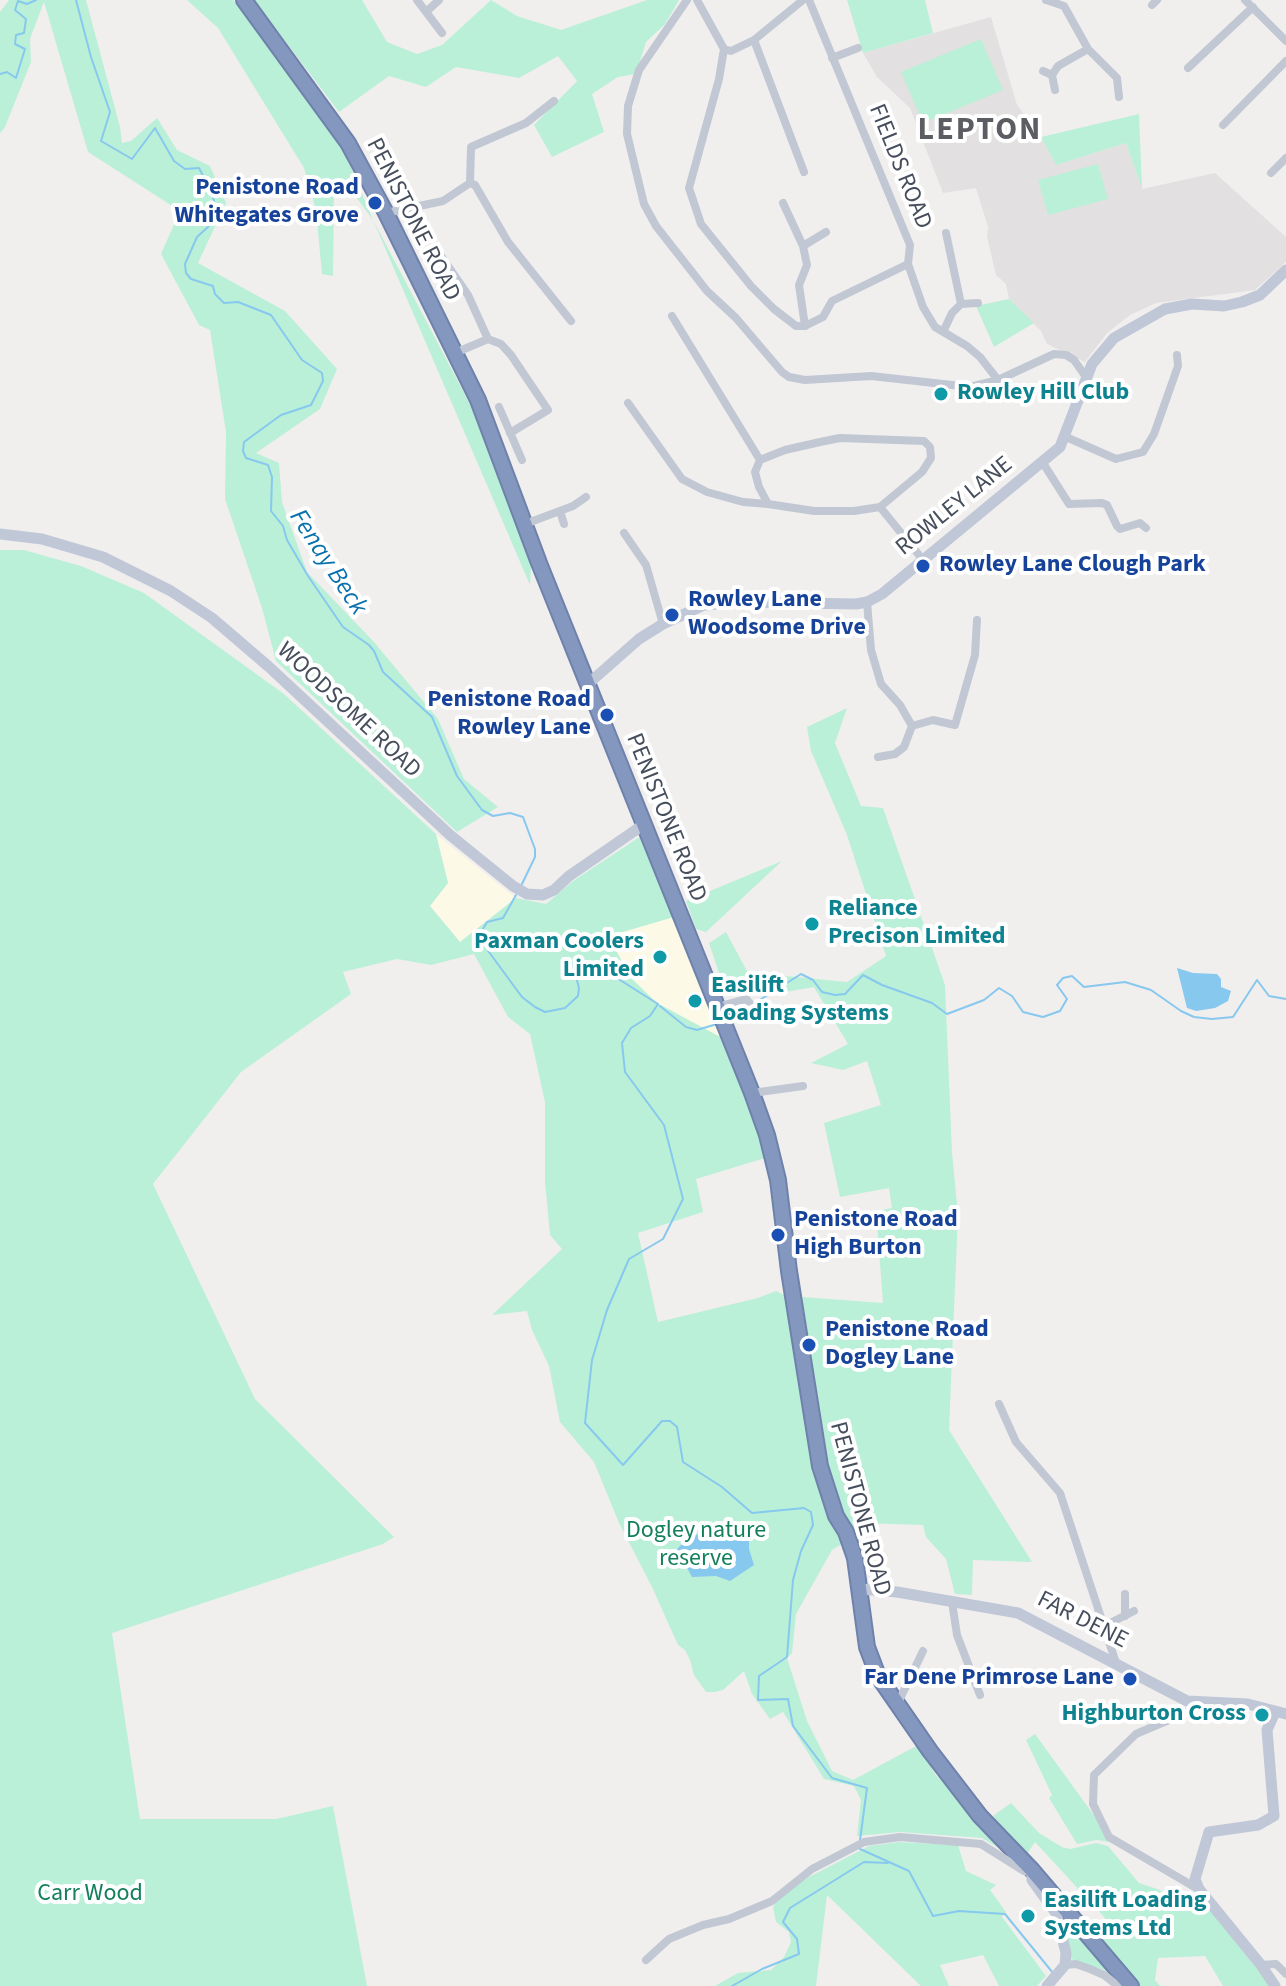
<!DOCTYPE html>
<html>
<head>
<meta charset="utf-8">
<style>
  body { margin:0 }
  canvas { display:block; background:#f1eeee }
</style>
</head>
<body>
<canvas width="1286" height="1986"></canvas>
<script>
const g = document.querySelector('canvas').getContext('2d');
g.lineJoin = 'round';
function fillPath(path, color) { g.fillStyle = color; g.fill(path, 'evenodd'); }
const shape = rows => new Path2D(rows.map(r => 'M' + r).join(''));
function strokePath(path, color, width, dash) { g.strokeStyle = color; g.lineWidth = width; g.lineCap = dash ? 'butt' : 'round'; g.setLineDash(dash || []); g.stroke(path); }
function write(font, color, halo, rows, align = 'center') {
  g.font = font + ' "Source Sans 3",sans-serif'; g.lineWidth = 8; g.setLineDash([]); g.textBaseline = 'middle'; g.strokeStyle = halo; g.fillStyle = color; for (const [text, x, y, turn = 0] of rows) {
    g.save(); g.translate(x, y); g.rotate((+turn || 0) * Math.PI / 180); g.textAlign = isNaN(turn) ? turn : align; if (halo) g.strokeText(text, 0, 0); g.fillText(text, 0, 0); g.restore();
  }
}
const commercial = shape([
  [436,834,516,898,460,942,430,906,448,883],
  [674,917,724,1039,653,1001,629,976,608,935]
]);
const education = shape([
  [991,17,1017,105,1041,137,1056,165,1126,143,1142,189,1215,173,1286,237,1286,262,1255,290,1156,303,1130,315,1107,333,1085,362,1047,344,1041,331,1009,299,1006,284,996,275,987,237,988,227,976,188,943,193,910,108,877,77,863,53]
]);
const green = shape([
  [9,0,86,0,120,127,122,143,131,141,157,118,177,150,210,166,226,203,198,263,285,311,337,369,320,409,256,453,279,463,282,502,307,572,374,642,438,719,464,779,498,807,457,832,276,661,262,608,225,499,226,432,210,330,199,325,161,254,180,211,88,152,44,2,30,39,31,62,5,127,0,133,0,12],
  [187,0,233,0,253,22,280,58,345,153,373,220,472,408,531,565,530,585,373,220,345,182,334,192,333,276,322,274,316,210,304,168,218,28],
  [254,0,362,0,387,42,417,54,442,45,491,0,517,16,561,30,647,0,679,0,665,24,646,42,636,74,618,77,592,94,604,132,552,157,534,125,577,81,558,56,519,78,456,67,426,87,389,76,339,112],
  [847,0,925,0,933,33,863,53],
  [981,39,1003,90,923,123,901,72],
  [1139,114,1142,189,1126,143,1056,165,1041,137],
  [1098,164,1108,199,1048,215,1038,180],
  [1009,299,1034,323,994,347,976,306],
  [0,550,24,550,81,566,144,593,284,694,436,834,448,883,430,906,460,942,516,898,546,904,573,881,641,836,674,917,609,936,629,976,657,1003,724,1039,761,1137,765,1158,696,1179,703,1212,638,1233,658,1322,758,1298,776,1291,790,1298,815,1468,845,1542,832,1550,796,1614,792,1653,787,1658,807,1721,832,1771,853,1780,918,1745,935,1774,1012,1856,982,1838,900,1832,857,1836,861,1800,854,1786,824,1779,783,1712,770,1719,752,1694,744,1671,723,1690,715,1692,706,1692,694,1675,690,1660,685,1650,678,1645,652,1587,619,1523,594,1462,560,1422,549,1366,532,1330,527,1311,492,1315,562,1249,550,1235,545,1182,545,1102,530,1034,508,1017,474,954,431,965,397,959,343,972,351,994,241,1072,153,1184,255,1399,394,1537,383,1544,112,1633,140,1819,276,1819,333,1806,367,1986,0,1986],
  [847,708,835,743,861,806,883,808,945,985,952,1152,958,1215,949,1430,1032,1562,973,1560,972,1595,955,1594,946,1559,926,1537,923,1525,858,1523,851,1534,829,1467,802,1297,883,1303,876,1211,892,1208,889,1188,840,1197,824,1123,881,1105,867,1061,843,1070,811,1063,848,1044,814,987,780,993,752,988,726,994,709,943,726,932,754,984,775,975,847,982,886,956,847,835,811,751,807,727],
  [782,861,706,932,696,929,686,901],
  [1035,1734,1114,1843,1097,1840,1077,1844,1049,1798,1052,1795,1026,1740],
  [1011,1803,1039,1833,1062,1847,1070,1849,1096,1843,1108,1846,1139,1883,1160,1890,1171,1900,1178,1897,1182,1891,1196,1892,1271,1986,1223,1986,1205,1956,1158,1958,1155,1980,1160,1986,1136,1986,1096,1937,1105,1918,1035,1842,1025,1857,993,1816],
  [899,1842,958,1845,966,1871,996,1885,990,1890,1006,1912,1002,1917,1046,1976,1037,1986,999,1986,983,1955,940,1965,949,1986,921,1986,827,1895,816,1986,715,1986,738,1973,771,1970,784,1957,791,1942,789,1932,776,1922,773,1907,778,1898,807,1878,869,1846],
  [1060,1911,1125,1986,1104,1970,1071,1959]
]);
const water = shape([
  [1177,968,1193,973,1217,974,1221,979,1221,987,1231,991,1228,1001,1215,1008,1196,1011,1187,1008],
  [749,1524,749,1549,754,1565,730,1581,716,1576,692,1577,677,1549,690,1536]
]);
const stream = shape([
  [76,0,91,57,110,112,101,141,132,159,155,128,174,161,185,169,199,168,211,191,215,204,215,214,208,227,197,237,185,264,186,273,191,279,213,286,215,294,224,303,238,302,271,315,302,360,322,373,323,381,311,405,281,415,244,442,243,451,246,458,268,465,272,477,271,511,283,526,287,540,308,576,343,627,369,645,374,651,383,672,432,717,457,776,482,810,493,816,510,813,523,817,535,849,535,857,521,886],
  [0,74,7,72,16,78,25,49,15,44,16,35,24,33,26,19,15,10,18,1,27,4,36,0],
  [516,895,503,918,487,922,483,929,483,939,486,948,522,997,535,1007,545,1012,565,1008,578,996,579,988,575,973,581,966,593,967,609,973,658,1004,650,1016,631,1028,622,1043,625,1072,664,1125,683,1199,663,1239,629,1259,607,1310,592,1360,585,1423,623,1465,662,1421,670,1421,677,1427,683,1462,722,1487,752,1513,804,1508,811,1512,813,1525,801,1551,793,1580,787,1657,759,1676,758,1700,788,1699,793,1726,832,1778,867,1788,860,1840],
  [755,1003,801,974,813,980,822,992,835,995,845,994,863,975,882,985,932,1003,947,1014,984,1000,999,988,1012,996,1023,1012,1043,1017,1060,1011,1067,999,1057,985,1063,978,1072,976,1084,987,1125,982,1151,990,1181,1011,1194,1017,1212,1019,1233,1017,1257,980,1269,996,1286,999],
  [660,1006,686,1027,697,1030,717,1024],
  [734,1017,750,1007],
  [860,1849,909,1871,933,1916,959,1911,1005,1914,1053,1973],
  [732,1986,762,1969,799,1954,797,1939,783,1922,790,1908,864,1862,888,1863]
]);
const street = shape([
  [417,0,442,33],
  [687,0,639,70,628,106,627,134,644,204,656,226,707,291,736,318,782,372,789,377,805,380,871,376,970,387,998,380,1054,354,1066,355,1074,360,1086,377],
  [697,0,724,49,719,79,689,188,701,224,751,286,774,309,796,326,805,326,823,317,832,301,908,264],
  [809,0,910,245,908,264,923,307,935,327,967,346,980,357,998,380],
  [1046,0,1064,6,1088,49,1117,78,1119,97],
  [1245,0,1286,41],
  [1152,5,1157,0],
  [426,12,439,0],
  [754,40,804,172],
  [724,49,731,51,754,40,803,0],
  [832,58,858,48],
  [1188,68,1253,7],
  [1043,71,1052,75,1055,90],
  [1052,75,1058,66,1088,49],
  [1223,125,1286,61],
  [1271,173,1286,158],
  [470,183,471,147,526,123,554,101],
  [783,203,803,246,807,265,799,285,805,326],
  [386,213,443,201,470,183,475,185,508,242,571,321],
  [803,246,826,232],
  [435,247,468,295,488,339],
  [961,304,978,303],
  [672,316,760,460],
  [943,332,952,313,961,304,946,233],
  [455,353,488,339,501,344,511,355,548,410,510,433],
  [628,403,682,479,707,492,743,502,768,504],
  [499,407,522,460],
  [1066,437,1116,459,1143,452,1154,434,1178,366,1177,355],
  [1043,463,1069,504,1102,503,1107,505,1117,526,1120,529,1140,523,1146,528],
  [880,507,854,511,814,511,768,504,759,487,755,472,760,460,785,450,820,442,840,438,924,441,930,447,931,458,922,472,880,507,923,560],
  [560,511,564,524],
  [525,524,573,506,586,497],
  [624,533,646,565,663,624],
  [867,602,871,650,881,684,900,705,912,726,904,747,895,754,878,757],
  [912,726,933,720,955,725,975,655,977,620],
  [717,1007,746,999,753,1007,780,1016],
  [752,1093,803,1086],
  [999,1404,1016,1442,1060,1493,1116,1663],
  [1125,1594,1125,1616],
  [952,1602,957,1635,980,1695],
  [1104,1626,1134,1611],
  [897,1705,923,1651],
  [1198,1889,1109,1837,1093,1804,1094,1775,1136,1734,1183,1714,1200,1704],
  [646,1960,669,1939,703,1925,729,1919,772,1901,812,1869,864,1842,900,1837,981,1844,1024,1871,1032,1871],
  [1065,1965,1076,1964,1090,1969,1104,1975,1118,1986],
  [1261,1965,1276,1964,1286,1974]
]);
const secondary = shape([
  [0,534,42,539,103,557,171,591,212,618,268,666,450,835,513,886,527,894,543,895,554,890,569,876,643,825],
  [588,684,639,639,663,624,704,605,745,602,856,604,867,602,882,594,1060,447,1092,364,1114,338,1165,309,1192,304,1224,306,1242,302,1260,295,1286,270],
  [860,1589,897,1592,1018,1613,1187,1701,1248,1704,1286,1714],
  [1032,1875,1032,1880,1056,1913,1066,1953,1065,1965,1047,1986],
  [1275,1986,1261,1965,1199,1889,1195,1879,1209,1832,1258,1825,1274,1816,1267,1730,1275,1712]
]);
const highway = shape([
  [244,0,348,143,386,213,478,400,539,563,752,1093,767,1135,778,1180,789,1271,820,1466,836,1516,846,1532,855,1558,867,1647,878,1676,930,1751,980,1816,1032,1870,1131,1986]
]);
const markers = [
  [375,203,8,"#1a4fb4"],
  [941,394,8,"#0f9aa8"],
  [923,566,8,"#1a4fb4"],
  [672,615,8,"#1a4fb4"],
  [607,715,8,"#1a4fb4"],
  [812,924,8,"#0f9aa8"],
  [660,957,8,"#0f9aa8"],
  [695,1001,8,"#0f9aa8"],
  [778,1235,8,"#1a4fb4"],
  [809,1345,8,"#1a4fb4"],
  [1130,1679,8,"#1a4fb4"],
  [1262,1715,8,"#0f9aa8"],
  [1028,1916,8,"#0f9aa8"]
];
const streetNames = [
  ["FIELDS ROAD",899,167,68],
  ["PENISTONE ROAD",412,220,63],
  ["ROWLEY LANE",955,507,-39],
  ["WOODSOME ROAD",348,711,43],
  ["PENISTONE ROAD",665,818,68],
  ["PENISTONE ROAD",859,1509,75],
  ["FAR DENE",1082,1621,27]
];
const transitNames = [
  ["Penistone Road",359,189,"right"],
  ["Whitegates Grove",359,217,"right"],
  ["Rowley Lane Clough Park",939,566],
  ["Rowley Lane",688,601],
  ["Woodsome Drive",688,629],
  ["Penistone Road",591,701,"right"],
  ["Rowley Lane",591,729,"right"],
  ["Penistone Road",794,1221],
  ["High Burton",794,1249],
  ["Penistone Road",825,1331],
  ["Dogley Lane",825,1359],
  ["Far Dene Primrose Lane",1114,1679,"right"]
];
const cultureNames = [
  ["Rowley Hill Club",957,394],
  ["Reliance",828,910],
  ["Precison Limited",828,938],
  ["Paxman Coolers",644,943,"right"],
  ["Limited",644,971,"right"],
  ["Easilift",711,987],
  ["Loading Systems",711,1015],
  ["Highburton Cross",1246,1715,"right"],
  ["Easilift Loading",1044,1902],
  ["Systems Ltd",1044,1930]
];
const parkNames = [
  ["Dogley nature",696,1532],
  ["reserve",696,1560],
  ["Carr Wood",90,1895]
];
const waterNames = [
  ["Fenay Beck",327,563,57]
];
const districtNames = [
  ["LEPTON",980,132]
];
fillPath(commercial, '#fcf9e7');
fillPath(education, '#e2e0e0');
fillPath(green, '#bbf0d8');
fillPath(water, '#87c8ee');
strokePath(stream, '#87c8ee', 2);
strokePath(highway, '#6f82ab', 18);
strokePath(street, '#c1c8d4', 8);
strokePath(secondary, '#c0c8d8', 11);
strokePath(highway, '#8497bf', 14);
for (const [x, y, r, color] of markers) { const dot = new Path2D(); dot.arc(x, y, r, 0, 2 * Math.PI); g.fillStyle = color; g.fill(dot); strokePath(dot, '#fff', 3); }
write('24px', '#464e5c', '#fff', streetNames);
write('bold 24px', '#164399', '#fff', transitNames, 'left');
write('bold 24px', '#0d838f', '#fff', cultureNames, 'left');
write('24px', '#14805b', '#fff', parkNames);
write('italic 26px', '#0870ad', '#fff', waterNames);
g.letterSpacing = '2px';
write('bold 32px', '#5b5d63', '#fff', districtNames);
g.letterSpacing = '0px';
</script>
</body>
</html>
